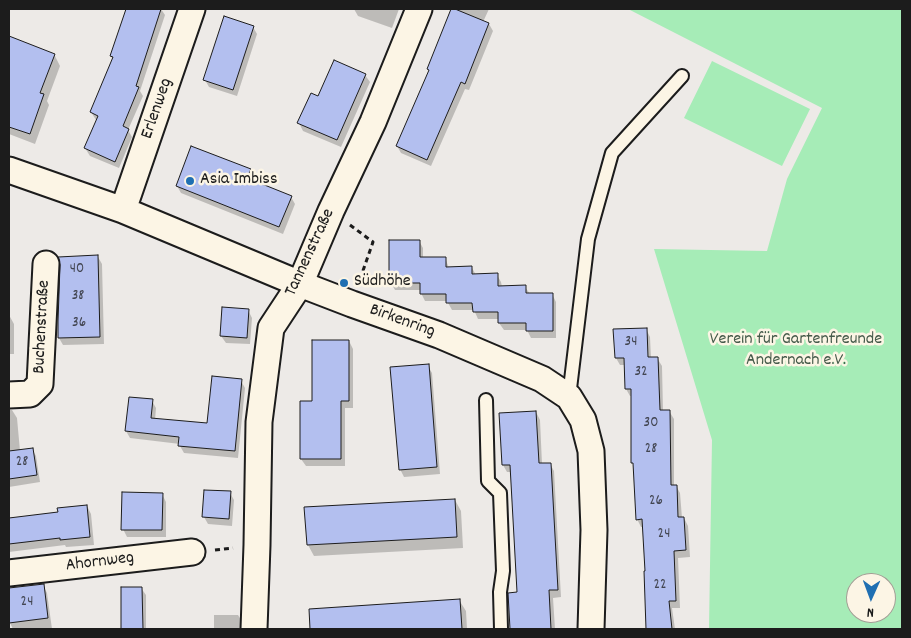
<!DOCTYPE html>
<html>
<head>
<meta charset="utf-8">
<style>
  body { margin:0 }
  #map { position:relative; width:911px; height:638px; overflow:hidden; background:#edeae7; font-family:Dekko,sans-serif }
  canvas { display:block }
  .frame { position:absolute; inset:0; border:10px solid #1c1c1c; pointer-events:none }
  .north { position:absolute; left:846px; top:573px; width:50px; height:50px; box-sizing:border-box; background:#fcf5e5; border:1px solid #a29e95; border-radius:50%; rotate:182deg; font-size:14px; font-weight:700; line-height:20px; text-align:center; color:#1c1c1c }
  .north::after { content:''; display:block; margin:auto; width:18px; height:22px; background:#1f6fb2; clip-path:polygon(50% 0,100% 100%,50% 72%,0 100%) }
</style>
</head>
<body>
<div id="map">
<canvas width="911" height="638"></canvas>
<div class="frame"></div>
<div class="north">N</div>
</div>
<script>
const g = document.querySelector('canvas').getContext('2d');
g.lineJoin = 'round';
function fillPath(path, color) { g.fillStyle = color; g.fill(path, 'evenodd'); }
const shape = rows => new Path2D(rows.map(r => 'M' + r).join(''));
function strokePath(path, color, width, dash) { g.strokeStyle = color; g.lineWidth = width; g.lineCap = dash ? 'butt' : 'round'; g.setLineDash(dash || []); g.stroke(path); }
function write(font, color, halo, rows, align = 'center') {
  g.font = font + ' Dekko,sans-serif'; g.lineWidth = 5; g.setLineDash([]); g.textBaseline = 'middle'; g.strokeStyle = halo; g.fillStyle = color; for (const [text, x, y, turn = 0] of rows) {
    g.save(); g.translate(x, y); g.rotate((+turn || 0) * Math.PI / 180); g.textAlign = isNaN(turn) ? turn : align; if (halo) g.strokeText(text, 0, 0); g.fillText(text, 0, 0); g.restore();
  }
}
const green = shape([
  [631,9,902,9,902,629,709,629,712,440,654,249,767,251,787,179,822,108,630,10],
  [856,583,886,583,886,613,856,613],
  [712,61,810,109,782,166,684,118]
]);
const shadow = shape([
  [127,9,161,9,165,15,140,91,143,96,128,130,132,137,119,168,90,156,85,148,97,120,96,120,91,112,113,60,111,56],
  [354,9,399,9,392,28,358,16],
  [452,9,489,9,483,22,489,24,493,31,469,90,465,89,431,166,401,153,397,146,430,71,428,68],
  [253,27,257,34,237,96,209,87,205,80],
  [9,37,55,56,60,66,47,101,49,105,35,144,9,134],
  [365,75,370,82,341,147,303,131,299,123,319,98],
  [192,148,251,170,255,178,253,182,291,197,295,204,283,234,181,193,177,186],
  [419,241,423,248,423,258,445,258,449,268,472,268,476,275,497,275,501,282,502,287,525,287,530,294,552,294,556,302,556,338,531,338,527,330,504,330,499,323,499,319,478,319,474,310,452,310,447,301,425,301,421,293,421,290,395,290,391,283],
  [98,257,102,264,104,344,63,345,59,338],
  [9,310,9,315,14,324,14,354,9,354],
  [248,310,252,318,250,344,226,343,221,336],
  [646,329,650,337,651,359,657,358,662,366,663,411,669,411,674,419,674,486,676,486,680,493,682,518,684,518,688,526,690,557,678,558,680,608,672,608,675,629,638,629,648,628,644,527,641,527,637,519,634,465,633,463,632,396,630,396,626,389,625,365,620,365,616,358,615,330],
  [349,341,353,349,353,408,345,408,345,466,306,466,301,459,302,402,313,402],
  [428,366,432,373,440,474,404,477,400,469],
  [241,381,245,388,238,458,184,453,180,446,180,444,130,438,126,431,152,401,156,408,155,420,208,424],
  [9,410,12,410,17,418,20,451,32,449,36,456,40,482,9,487],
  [536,412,540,420,542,464,550,464,554,471,561,597,553,598,555,629,512,629,510,594,518,593,511,472,507,472,503,465,501,414],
  [230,493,234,500,232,526,208,524,204,517],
  [162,494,166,502,166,537,127,537,123,529],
  [455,500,461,511,463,548,314,556,308,545],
  [87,506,91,514,94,545,66,547,65,545,9,552,9,519,59,514],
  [43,585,47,593,52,629,13,629,10,623,9,611,9,590],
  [122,588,141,588,146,595,146,629,122,629],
  [459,600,466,611,467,629,311,629,310,610],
  [214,615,238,615,243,623,243,629,214,629]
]);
const building = shape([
  [126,9,161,9,136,86,139,87,123,126,129,129,115,162,84,148,98,116,90,112,113,57,110,56,126,9],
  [451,9,455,9,489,23,465,84,461,82,427,160,396,146,429,70,427,69,451,9],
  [224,16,254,26,233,90,203,80,224,16],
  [9,36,55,54,40,93,44,94,30,134,9,127,9,36],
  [334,60,366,74,337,140,297,123,311,93,318,96,334,60],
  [191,146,251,169,247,178,292,196,279,227,176,186,191,146],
  [389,240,420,240,420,257,446,257,446,267,472,266,472,274,498,273,498,286,526,285,526,293,553,293,553,331,526,331,526,323,498,323,498,312,473,312,472,303,446,303,446,294,420,294,420,283,389,283,389,240],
  [98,255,100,337,58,338,58,321,60,265,58,257,98,255],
  [222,307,249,309,247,338,220,336,222,307],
  [647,328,648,357,658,357,660,410,670,410,671,485,677,485,678,517,684,517,686,550,674,551,676,601,669,601,672,629,646,629,644,571,645,571,642,519,636,520,633,463,631,463,631,389,625,389,624,358,615,358,613,329,647,328],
  [312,340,349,340,349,401,341,401,341,459,300,459,300,401,312,401,312,340],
  [429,364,437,467,399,470,390,367,429,364],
  [212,376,242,379,235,451,178,446,179,437,125,431,129,397,153,399,151,418,207,423,212,376],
  [536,411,539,463,551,463,558,590,549,590,551,629,510,629,508,593,517,592,510,465,502,465,499,413,536,411],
  [33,448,37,475,9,479,9,451,33,448],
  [204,490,231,491,229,519,202,517,204,490],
  [122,492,163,493,162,530,121,530,122,492],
  [455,499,457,537,307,545,304,507,455,499],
  [87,505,90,537,60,540,60,538,9,544,9,518,58,512,57,508,87,505],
  [44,584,48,618,9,623,9,588,44,584],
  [121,587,142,587,143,629,121,629,121,587],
  [460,599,462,629,310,629,309,609,460,599]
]);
const path = shape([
  [350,225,373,242,359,282],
  [215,550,233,548]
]);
const lane = shape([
  [569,397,588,239,612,153,682,76],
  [486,400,488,481,500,493,503,571,500,592,501,629]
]);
const street = shape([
  [9,170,123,210,300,284,352,304,439,335,542,379,569,397,583,420,591,451,594,530,591,629],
  [123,210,192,9],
  [9,395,30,394,40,384,46,264],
  [9,573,192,552],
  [254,629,257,545,259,422,271,328,300,284,331,211,373,122,419,9]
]);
const markers = [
  [190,181,5,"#1f6fb2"],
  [344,283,5,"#1f6fb2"]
];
const numberNames = [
  ["40",77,270],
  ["38",78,297],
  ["36",79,324],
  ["34",631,343],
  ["32",641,373],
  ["30",651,424],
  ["28",651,450],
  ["28",22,463],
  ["26",656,502],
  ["24",664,535],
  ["22",660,586],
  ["24",27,603]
];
const streetNames = [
  ["Erlenweg",158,109,-71],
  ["Tannenstraße",311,253,-65],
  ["Birkenring",402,322,20],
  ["Buchenstraße",43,327,-87],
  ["Ahornweg",100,563,-7]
];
const poiNames = [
  ["Asia Imbiss",200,181],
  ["Südhöhe",354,283]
];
const parkNames = [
  ["Verein für Gartenfreunde",796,341],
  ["Andernach e.V.",796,362]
];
fillPath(green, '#a6ecb7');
fillPath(shadow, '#0003');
fillPath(building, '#b3bfef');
strokePath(building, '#1c1c1c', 1);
strokePath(lane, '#1c1c1c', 16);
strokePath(street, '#1c1c1c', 29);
strokePath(path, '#1c1c1c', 3, [5, 4]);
strokePath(lane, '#fcf5e5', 12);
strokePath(street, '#fcf5e5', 25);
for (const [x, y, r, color] of markers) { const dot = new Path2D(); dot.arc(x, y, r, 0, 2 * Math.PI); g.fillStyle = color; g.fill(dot); strokePath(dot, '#fcf5e5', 2); }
write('15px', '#424551', null, numberNames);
write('18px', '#1c1c1c', '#fcf5e5', streetNames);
write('18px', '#1c1c1c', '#fcf5e5', poiNames, 'left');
write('18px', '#455a4a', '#fcf5e5', parkNames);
</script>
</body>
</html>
